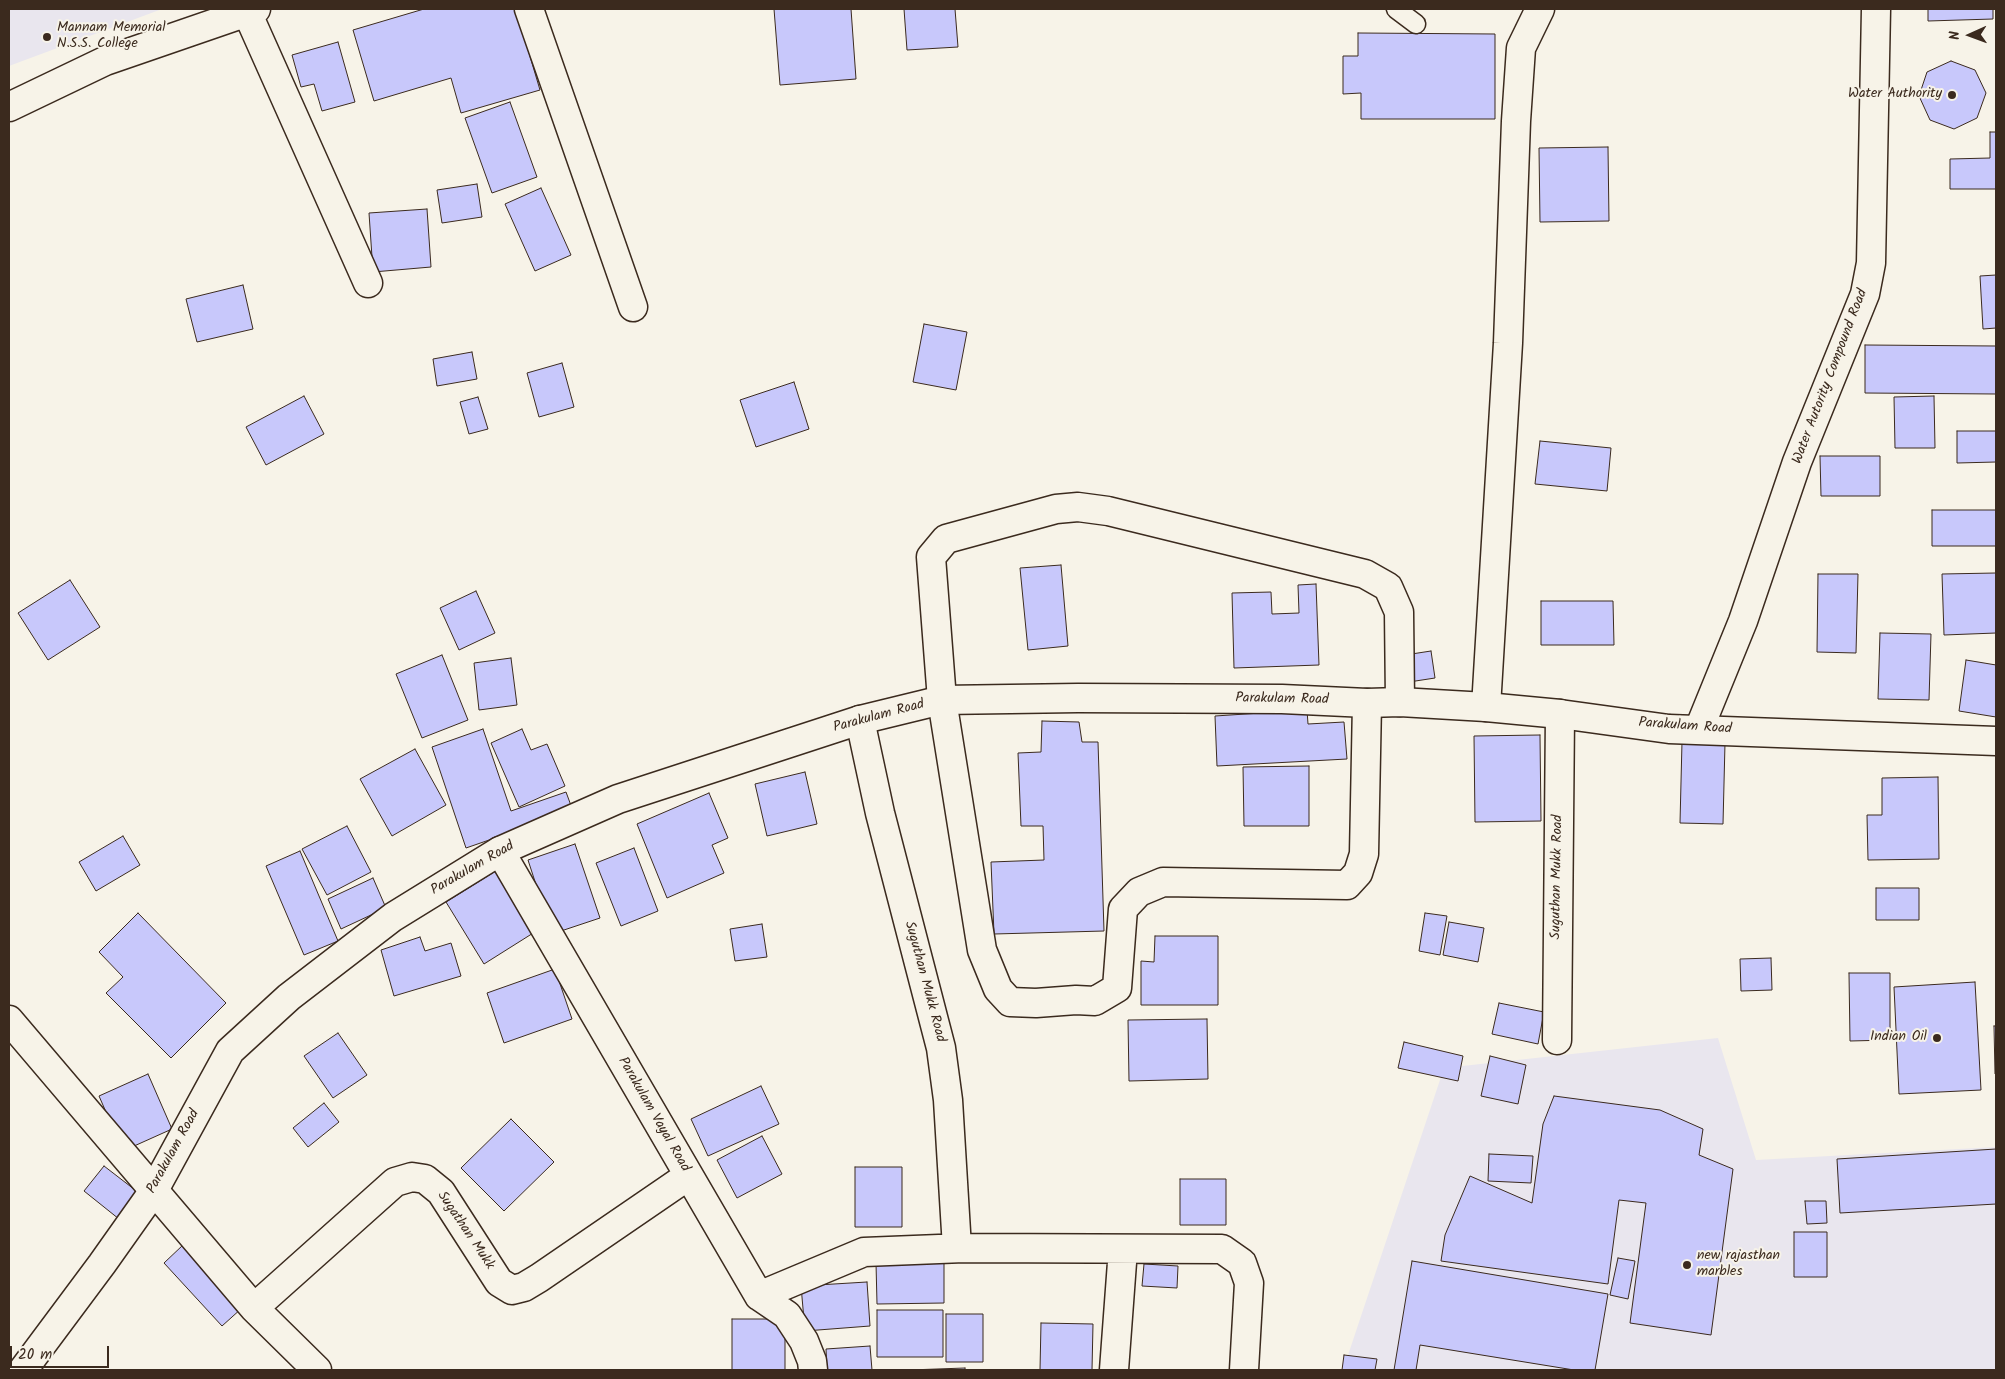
<!DOCTYPE html>
<html>
<head>
<meta charset="utf-8">
<style>
  body { margin:0 }
  #map { position:relative; width:2005px; height:1379px; overflow:hidden; background:#f7f3e8; font-family:Kalam,sans-serif }
  canvas { display:block }
  .frame { position:absolute; inset:0; border:10px solid #3b2a1e; pointer-events:none }
  .north { position:absolute; left:1945px; top:10px; width:50px; height:50px; -webkit-text-stroke:4px #f7f3e8; paint-order:stroke; rotate:268deg; font-size:14px; font-weight:700; line-height:20px; text-align:center; color:#3b2a1e }
  .north::after { content:''; display:block; margin:auto; width:18px; height:22px; background:#3b2a1e; clip-path:polygon(50% 0,100% 100%,50% 72%,0 100%) }
  .scale { position:absolute; left:10px; top:1346px; width:99px; height:22px; box-sizing:border-box; border:2px solid #3b2a1e; border-top:0; padding-left:6px; font-size:15px; line-height:18px; white-space:nowrap; color:#3b2a1e; -webkit-text-stroke:4px #f7f3e8; paint-order:stroke }
</style>
</head>
<body>
<div id="map">
<canvas width="2005" height="1379"></canvas>
<div class="frame"></div>
<div class="north">N</div>
<div class="scale">20 m</div>
</div>
<script>
const g = document.querySelector('canvas').getContext('2d');
g.lineJoin = 'round';
function fillPath(path, color) { g.fillStyle = color; g.fill(path, 'evenodd'); }
const shape = rows => new Path2D(rows.map(r => 'M' + r).join(''));
function strokePath(path, color, width, dash) { g.strokeStyle = color; g.lineWidth = width; g.lineCap = dash ? 'butt' : 'round'; g.setLineDash(dash || []); g.stroke(path); }
function write(font, color, halo, rows, align = 'center') {
  g.font = font + ' Kalam,sans-serif'; g.lineWidth = 4; g.setLineDash([]); g.textBaseline = 'middle'; g.strokeStyle = halo; g.fillStyle = color; for (const [text, x, y, turn = 0] of rows) {
    g.save(); g.translate(x, y); g.rotate((+turn || 0) * Math.PI / 180); g.textAlign = isNaN(turn) ? turn : align; if (halo) g.strokeText(text, 0, 0); g.fillText(text, 0, 0); g.restore();
  }
}
const built = shape([
  [9,9,162,9,9,66],
  [1718,1038,1756,1160,1996,1147,1996,1370,1343,1370,1444,1068]
]);
const building = shape([
  [424,9,516,9,540,90,461,113,451,78,374,101,353,30,424,9],
  [774,9,851,9,856,79,780,85,774,9],
  [904,9,955,9,958,47,907,50,904,9],
  [1928,9,1993,9,1993,19,1928,21,1928,9],
  [1358,33,1495,34,1495,119,1361,119,1361,93,1343,94,1343,56,1358,56,1358,33],
  [338,42,355,102,322,111,314,84,301,87,292,55,338,42],
  [1951,61,1975,70,1986,93,1977,118,1954,129,1930,120,1919,96,1927,72,1951,61],
  [510,102,537,177,492,193,465,118,510,102],
  [1990,132,1996,132,1996,189,1950,189,1950,159,1990,158,1990,132],
  [1608,147,1609,221,1540,222,1539,148,1608,147],
  [477,184,482,217,442,223,437,190,477,184],
  [541,188,571,255,535,271,505,204,541,188],
  [427,209,431,267,373,272,369,213,427,209],
  [1996,275,1996,328,1983,329,1980,276,1996,275],
  [243,285,253,329,197,342,186,299,243,285],
  [924,324,967,332,956,390,913,382,924,324],
  [1865,345,1996,346,1996,394,1865,393,1865,345],
  [472,352,477,379,437,386,433,359,472,352],
  [562,363,574,407,539,417,527,373,562,363],
  [794,382,809,429,756,447,740,400,794,382],
  [304,396,324,434,266,465,246,427,304,396],
  [1934,396,1935,448,1895,448,1894,397,1934,396],
  [478,397,488,429,469,434,460,402,478,397],
  [1957,431,1996,431,1996,462,1957,463,1957,431],
  [1540,441,1611,448,1607,491,1535,484,1540,441],
  [1820,456,1880,456,1880,496,1821,496,1820,456],
  [1932,510,1996,510,1996,546,1932,546,1932,510],
  [1061,565,1068,646,1028,650,1020,568,1061,565],
  [1996,573,1996,633,1944,635,1942,574,1996,573],
  [1818,574,1858,574,1856,653,1817,652,1818,574],
  [70,580,100,627,48,660,18,613,70,580],
  [1316,584,1319,665,1234,668,1232,593,1271,592,1272,614,1299,613,1298,585,1316,584],
  [476,591,495,633,459,650,440,608,476,591],
  [1541,601,1613,601,1614,645,1541,645,1541,601],
  [1880,633,1931,634,1929,700,1878,699,1880,633],
  [1431,651,1435,678,1409,682,1405,655,1431,651],
  [442,655,468,720,422,738,396,674,442,655],
  [511,658,517,705,479,710,474,663,511,658],
  [1966,660,1996,665,1996,717,1959,711,1966,660],
  [1307,710,1308,724,1344,722,1347,759,1217,766,1215,716,1307,710],
  [1042,721,1079,722,1082,742,1098,742,1104,931,994,934,991,862,1044,860,1043,826,1021,826,1018,753,1041,752,1042,721],
  [483,729,511,811,566,792,573,811,466,848,432,747,483,729],
  [522,729,531,750,547,744,565,786,519,807,491,743,522,729],
  [1540,735,1541,821,1475,822,1474,736,1540,735],
  [1682,742,1725,743,1723,824,1680,823,1682,742],
  [415,749,446,805,392,836,360,779,415,749],
  [1309,766,1309,826,1244,826,1243,767,1309,766],
  [805,772,817,824,767,836,755,784,805,772],
  [1938,777,1939,859,1868,860,1867,815,1882,815,1882,778,1938,777],
  [709,793,728,838,712,845,724,873,667,898,637,824,709,793],
  [347,826,371,872,327,895,302,849,347,826],
  [123,836,140,865,96,891,79,862,123,836],
  [575,844,600,918,552,934,528,860,575,844],
  [634,848,658,911,621,926,596,863,634,848],
  [300,851,338,941,304,955,266,866,300,851],
  [499,869,538,930,484,964,446,902,499,869],
  [373,878,386,908,341,929,328,899,373,878],
  [1876,888,1919,888,1919,920,1876,920,1876,888],
  [138,913,226,1003,171,1058,106,993,123,977,99,952,138,913],
  [1425,913,1447,916,1440,955,1419,951,1425,913],
  [1449,922,1484,928,1478,962,1443,955,1449,922],
  [762,924,767,957,735,961,730,929,762,924],
  [1155,936,1218,936,1218,1005,1141,1005,1141,961,1154,962,1155,936],
  [420,937,425,951,451,943,461,976,394,996,381,950,420,937],
  [1771,958,1772,990,1741,991,1740,959,1771,958],
  [555,969,572,1019,504,1043,487,993,555,969],
  [1849,973,1890,973,1890,1040,1850,1041,1849,973],
  [1975,982,1981,1090,1899,1094,1894,987,1975,982],
  [1499,1003,1544,1012,1538,1044,1492,1034,1499,1003],
  [1207,1019,1208,1079,1129,1081,1128,1020,1207,1019],
  [1994,1026,1996,1026,1996,1074,1995,1074,1994,1026],
  [338,1033,367,1075,333,1098,304,1056,338,1033],
  [1404,1042,1463,1056,1458,1081,1398,1068,1404,1042],
  [1490,1056,1526,1065,1518,1104,1481,1096,1490,1056],
  [148,1074,172,1129,123,1151,99,1096,148,1074],
  [761,1086,779,1124,708,1156,691,1119,761,1086],
  [1554,1096,1660,1110,1703,1129,1699,1155,1733,1169,1711,1335,1630,1323,1646,1203,1619,1200,1608,1284,1441,1261,1445,1235,1470,1176,1532,1203,1543,1124,1554,1096],
  [324,1103,339,1122,308,1147,293,1128,324,1103],
  [511,1119,554,1162,504,1211,461,1168,511,1119],
  [762,1136,782,1174,737,1198,717,1160,762,1136],
  [1996,1149,1996,1204,1840,1213,1837,1159,1996,1149],
  [1489,1154,1533,1156,1531,1183,1488,1181,1489,1154],
  [104,1166,139,1193,119,1219,84,1191,104,1166],
  [855,1167,902,1167,902,1227,855,1227,855,1167],
  [1180,1179,1226,1179,1226,1225,1180,1225,1180,1179],
  [1805,1201,1826,1201,1827,1223,1807,1224,1805,1201],
  [1794,1232,1827,1232,1827,1277,1794,1277,1794,1232],
  [183,1245,242,1308,222,1326,164,1263,183,1245],
  [1618,1258,1635,1261,1628,1299,1610,1295,1618,1258],
  [1412,1261,1608,1294,1595,1370,1574,1370,1420,1345,1416,1370,1394,1370,1412,1261],
  [944,1262,944,1303,877,1304,876,1263,944,1262],
  [1144,1264,1178,1266,1177,1288,1142,1286,1144,1264],
  [867,1282,870,1326,805,1331,801,1286,867,1282],
  [877,1310,943,1310,943,1357,877,1357,877,1310],
  [946,1314,983,1314,983,1362,946,1362,946,1314],
  [732,1319,785,1319,785,1370,732,1370,732,1319],
  [1041,1323,1093,1324,1092,1370,1040,1370,1041,1323],
  [870,1346,872,1370,827,1370,826,1349,870,1346],
  [1344,1355,1377,1359,1375,1370,1342,1370,1344,1355],
  [965,1368,965,1370,909,1370,965,1368]
]);
const lane = shape([
  [1396,9,1416,24]
]);
const street = shape([
  [529,9,633,307],
  [247,12,368,283],
  [9,107,105,61,256,9],
  [1367,703,1364,854,1358,873,1347,885,1163,882,1139,892,1123,909,1117,988,1095,1001,1076,1000,1036,1003,1010,1002,998,989,982,950,942,700,931,557,946,539,1056,509,1078,507,1108,511,1365,574,1388,587,1399,612,1400,702],
  [1486,707,1508,343,1516,121,1521,48,1540,9],
  [860,720,880,813,941,1048,948,1100,957,1248],
  [1699,729,1743,621,1797,462,1865,294,1871,263,1876,9],
  [500,851,759,1296,787,1315,804,1341,812,1361,813,1370],
  [9,1020,254,1308,317,1370],
  [1557,1040,1560,714],
  [759,1296,864,1252,964,1248,1222,1249,1242,1263,1249,1283,1244,1370],
  [254,1308,395,1182,412,1177,425,1179,441,1192,499,1282,512,1290,524,1287,539,1278,688,1176],
  [1114,1370,1123,1249]
]);
const secondary = shape([
  [23,1370,102,1264,153,1192,230,1051,289,997,393,917,500,851,618,799,860,720,942,700,1078,698,1282,699,1367,703,1400,702,1486,707,1560,714,1669,729,1996,741]
]);
const markers = [
  [47,37,5,"#3b2a1e"],
  [1952,95,5,"#3b2a1e"],
  [1937,1038,5,"#3b2a1e"],
  [1687,1265,5,"#3b2a1e"]
];
const poiNames = [
  ["Mannam Memorial",57,29],
  ["N.S.S. College",57,45],
  ["Water Authority",1942,95,"right"],
  ["Indian Oil",1927,1038,"right"],
  ["new rajasthan",1697,1257],
  ["marbles",1697,1273]
];
const streetNames = [
  ["Water Autority Compound Road",1831,377,-69],
  ["Parakulam Road",1282,700,1],
  ["Parakulam Road",879,717,-15],
  ["Parakulam Road",1685,727,4],
  ["Parakulam Road",473,869,-30],
  ["Suguthan Mukk Road",1558,877,-89],
  ["Suguthan Mukk Road",924,982,75],
  ["Parakulam Vayal Road",653,1115,60],
  ["Parakulam Road",174,1152,-61],
  ["Sugathan Mukk",465,1231,56]
];
fillPath(built, '#e9e6ee');
fillPath(building, '#c8c8fb');
strokePath(building, '#3b2a1e', 1);
strokePath(lane, '#3b2a1e', 21);
strokePath(street, '#3b2a1e', 31);
strokePath(secondary, '#3b2a1e', 31);
strokePath(lane, '#f7f3e8', 18);
strokePath(street, '#f7f3e8', 28);
strokePath(secondary, '#f7f3e8', 28);
for (const [x, y, r, color] of markers) { const dot = new Path2D(); dot.arc(x, y, r, 0, 2 * Math.PI); g.fillStyle = color; g.fill(dot); strokePath(dot, '#f7f3e8', 2); }
write('14px', '#3b2a1e', '#f7f3e8', poiNames, 'left');
write('14px', '#3b2a1e', '#f7f3e8', streetNames);
</script>
</body>
</html>
